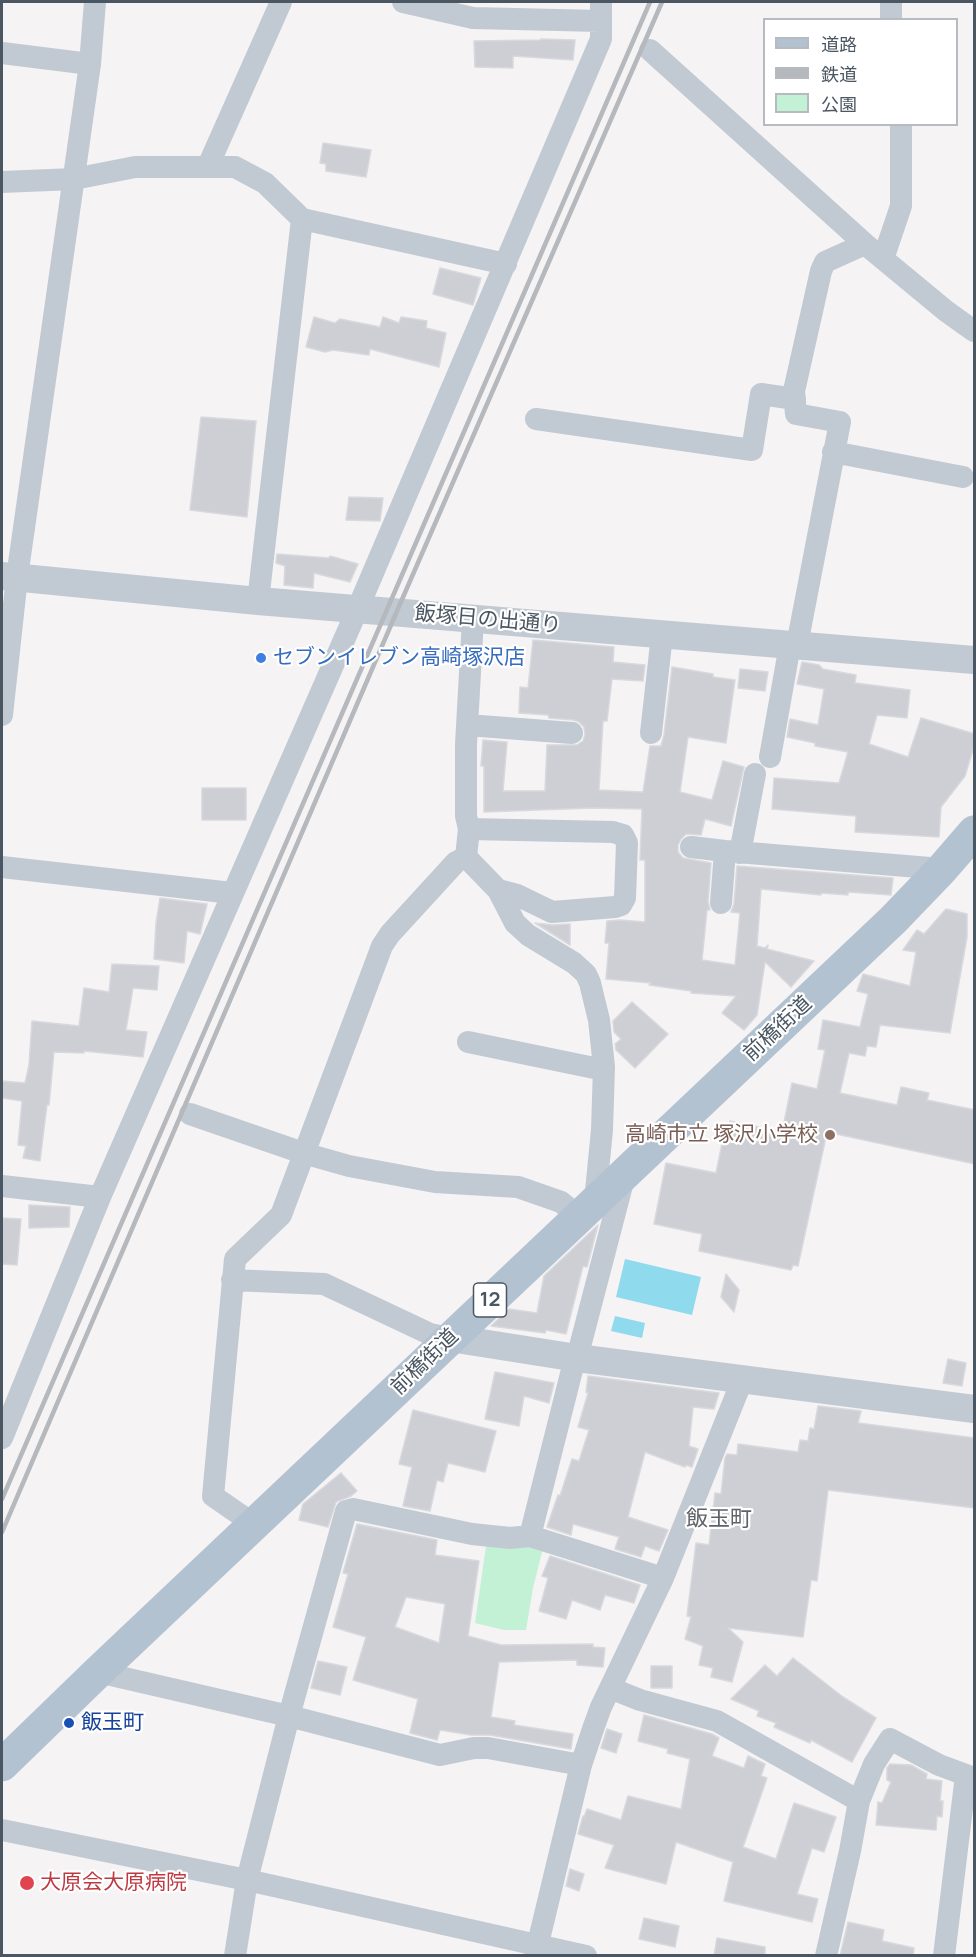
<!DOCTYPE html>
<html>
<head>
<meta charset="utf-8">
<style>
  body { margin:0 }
  #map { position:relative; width:976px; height:1957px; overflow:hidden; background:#f5f3f3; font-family:Manrope,"Noto Sans JP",sans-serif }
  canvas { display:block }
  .frame { position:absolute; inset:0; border:3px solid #4a5661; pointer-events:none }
  .legend { position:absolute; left:763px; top:18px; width:195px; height:108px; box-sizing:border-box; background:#fff; border:2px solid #b7bbc0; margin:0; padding:8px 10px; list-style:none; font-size:18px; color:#4a5661 }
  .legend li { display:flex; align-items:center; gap:12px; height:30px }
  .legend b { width:30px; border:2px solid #b7bbc0 }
</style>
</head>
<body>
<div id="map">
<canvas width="976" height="1957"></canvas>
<div class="frame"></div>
<ul class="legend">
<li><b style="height:8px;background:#b3c2d1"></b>道路</li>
<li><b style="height:8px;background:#b5b8bd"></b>鉄道</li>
<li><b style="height:16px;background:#c3f1d5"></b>公園</li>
</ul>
</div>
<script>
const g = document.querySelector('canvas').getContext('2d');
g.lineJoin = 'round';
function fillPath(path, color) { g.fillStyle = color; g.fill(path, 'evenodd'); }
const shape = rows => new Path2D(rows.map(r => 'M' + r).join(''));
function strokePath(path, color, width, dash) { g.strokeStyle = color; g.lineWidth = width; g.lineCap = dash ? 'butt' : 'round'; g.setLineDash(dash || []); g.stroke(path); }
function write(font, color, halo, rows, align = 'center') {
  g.font = font + ' Manrope,"Noto Sans JP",sans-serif'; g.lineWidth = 4.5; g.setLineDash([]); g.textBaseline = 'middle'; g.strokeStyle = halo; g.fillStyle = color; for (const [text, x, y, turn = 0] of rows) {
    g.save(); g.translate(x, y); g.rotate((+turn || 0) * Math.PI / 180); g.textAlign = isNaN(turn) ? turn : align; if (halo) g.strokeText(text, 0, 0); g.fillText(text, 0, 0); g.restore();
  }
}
const green = shape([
  [487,1539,543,1548,533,1588,526,1630,504,1630,475,1623]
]);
const water = shape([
  [625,1259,701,1277,692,1315,616,1297],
  [615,1316,645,1323,642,1338,611,1331]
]);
const building = shape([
  [541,39,575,40,573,60,513,56,513,68,475,67,474,41,541,40,541,39],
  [323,143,371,150,366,177,326,171,326,164,320,163,323,143],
  [440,268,481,278,473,305,433,294,440,268],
  [314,317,335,323,340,319,380,327,383,317,399,323,401,317,427,321,426,328,446,333,439,367,370,349,369,355,333,350,325,352,306,347,314,317],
  [201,417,256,421,247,517,190,510,201,417],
  [349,497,383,498,380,521,346,520,349,497],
  [277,554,329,558,330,556,358,564,350,582,314,573,313,588,284,585,285,566,276,563,277,554],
  [533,640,614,647,613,662,645,665,643,681,612,679,607,721,603,721,599,790,643,792,650,746,661,746,664,735,672,667,713,674,713,677,735,680,726,743,688,737,680,792,712,800,723,761,744,767,731,826,705,819,701,835,686,834,681,839,678,845,678,852,683,858,711,863,708,902,710,910,707,910,702,960,735,965,740,913,731,912,734,904,737,866,893,878,891,895,848,892,848,895,821,893,821,895,761,889,757,946,765,948,768,945,767,949,814,961,791,987,765,962,757,1015,744,1030,722,1013,736,996,691,993,691,991,649,985,651,983,606,979,609,943,605,943,607,921,620,920,645,922,645,860,640,860,642,809,592,808,484,812,484,766,481,766,483,740,507,742,503,791,545,791,547,745,577,745,583,741,585,735,584,727,579,722,574,720,549,718,548,715,519,713,520,687,528,688,533,640],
  [802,662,819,665,823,669,856,675,855,683,910,690,907,718,877,715,869,744,908,757,921,718,975,734,975,743,965,776,941,807,939,837,855,832,856,816,772,809,774,778,839,783,848,752,815,746,815,743,787,737,790,719,818,725,824,689,797,684,802,662],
  [740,669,768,672,765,691,738,688,740,669],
  [202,788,246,788,246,820,202,820,202,788],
  [160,898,207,904,200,934,187,931,184,963,154,959,156,923,160,898],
  [946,909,967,914,967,937,950,1033,880,1025,876,1047,867,1046,865,1056,849,1053,840,1093,897,1105,901,1087,929,1093,927,1100,975,1110,975,1164,827,1132,798,1266,793,1265,791,1270,699,1251,702,1234,654,1224,666,1163,716,1173,724,1134,727,1135,730,1121,782,1132,792,1083,817,1089,825,1050,818,1049,823,1020,860,1027,868,994,857,991,863,974,910,986,916,952,903,950,917,930,924,934,946,909],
  [535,923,553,925,570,924,570,945,535,923],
  [112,964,159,966,157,990,133,988,126,1030,147,1032,143,1057,84,1051,84,1053,54,1052,49,1105,47,1105,40,1161,23,1158,26,1146,18,1145,22,1101,2,1098,2,1081,25,1083,29,1065,32,1021,79,1026,84,988,109,992,112,964],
  [632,1002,668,1034,635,1068,616,1050,615,1044,621,1039,614,1032,613,1021,632,1002],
  [29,1205,70,1207,69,1227,29,1228,29,1205],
  [2,1218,21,1219,17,1265,2,1264,2,1218],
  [598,1225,587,1267,583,1266,566,1334,546,1330,545,1333,491,1326,509,1309,537,1313,544,1276,598,1225],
  [726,1274,739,1290,734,1312,721,1297,726,1274],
  [948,1359,966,1363,962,1386,943,1383,948,1359],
  [495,1372,554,1383,549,1403,524,1396,519,1426,485,1419,495,1372],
  [588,1376,719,1393,714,1409,693,1407,689,1446,698,1449,692,1467,686,1465,685,1467,645,1452,628,1517,668,1530,659,1551,645,1546,641,1557,615,1549,619,1537,573,1524,571,1535,547,1527,558,1495,560,1496,572,1459,579,1461,589,1430,578,1427,588,1393,586,1392,588,1376],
  [818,1406,861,1411,858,1423,975,1438,975,1508,828,1490,817,1581,811,1580,803,1637,728,1628,743,1642,732,1682,711,1677,713,1668,699,1665,703,1646,685,1639,691,1617,687,1616,696,1543,709,1545,715,1493,721,1494,725,1458,727,1454,737,1455,738,1444,798,1452,800,1440,808,1441,810,1428,814,1429,818,1406],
  [413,1410,496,1431,485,1472,448,1463,443,1482,437,1480,430,1511,403,1506,412,1467,399,1464,413,1410],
  [341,1473,357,1491,351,1496,336,1502,328,1527,299,1520,303,1504,341,1473],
  [357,1524,437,1540,435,1555,479,1561,468,1636,501,1645,593,1644,593,1647,605,1648,603,1667,577,1665,577,1660,499,1662,491,1717,515,1721,514,1725,573,1734,571,1749,490,1735,471,1735,440,1730,437,1740,410,1733,418,1699,353,1680,366,1637,333,1627,348,1574,343,1573,357,1524],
  [406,1597,445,1604,439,1643,395,1627,406,1597],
  [550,1556,640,1585,634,1603,605,1595,600,1610,572,1600,566,1619,539,1611,548,1578,542,1576,550,1556],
  [793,1658,843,1697,876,1718,852,1762,811,1740,810,1743,774,1727,776,1723,757,1716,759,1711,731,1699,765,1665,777,1676,793,1658],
  [318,1661,347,1667,340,1695,311,1688,318,1661],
  [651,1666,672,1666,672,1688,651,1688,651,1666],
  [644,1715,712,1734,719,1738,712,1756,744,1768,748,1756,765,1764,761,1776,767,1778,743,1847,776,1859,794,1803,836,1817,824,1852,812,1848,797,1894,818,1899,812,1922,724,1901,733,1862,676,1842,666,1884,605,1868,614,1845,578,1834,583,1816,584,1817,587,1809,621,1820,628,1796,681,1809,690,1759,667,1753,668,1749,638,1741,644,1715],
  [607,1729,622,1734,616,1753,601,1748,607,1729],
  [890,1764,911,1765,927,1774,926,1779,942,1781,940,1801,943,1801,942,1817,937,1816,936,1830,876,1825,878,1802,882,1803,891,1782,887,1780,887,1768,890,1764],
  [570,1869,584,1874,579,1891,566,1886,570,1869],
  [644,1918,679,1926,675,1947,639,1939,644,1918],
  [848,1922,884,1930,882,1941,914,1948,913,1956,840,1956,848,1922],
  [717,1938,765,1947,765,1956,714,1956,717,1938]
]);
const minor = shape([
  [403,2,473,18,600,21],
  [891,20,891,2],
  [650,50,865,244,946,311,974,331],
  [2,53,90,64],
  [208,166,281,2],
  [2,182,74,179,135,167,235,167,265,183,302,219,506,264],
  [883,259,901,206,901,124],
  [536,419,752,450,761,394,795,399],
  [833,452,963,477],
  [258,601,302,219],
  [473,619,466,744,466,816,469,829,466,857,498,890,515,923,528,935,574,963,586,974,590,983,599,1020,604,1067,602,1130,595,1201],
  [797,645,840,422,796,414,794,391,821,271,825,262,865,244],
  [2,715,17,577,90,64,95,2],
  [467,725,572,733],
  [651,733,662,635],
  [770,757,790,645],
  [469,829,613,832,623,835,627,843,625,898,621,905,615,907,552,912,517,895,498,890],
  [691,847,725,851],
  [740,853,755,774],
  [2,867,232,893],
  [721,903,725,851,942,869],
  [468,1042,604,1070],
  [190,1114,303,1153,349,1166,435,1182,518,1187,561,1202,579,1217],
  [2,1186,100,1197],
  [232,1280,324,1284,430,1334,450,1338],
  [577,1358,625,1174],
  [2,1438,100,1197,358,608,601,39,601,2],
  [255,1525,213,1496,235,1259,281,1215,382,946,390,934,456,862,466,857],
  [530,1536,575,1358],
  [98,1672,289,1716,440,1755,474,1748,488,1748,581,1765],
  [610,1688,640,1700,717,1721,859,1801],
  [2,1830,247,1880,586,1956],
  [235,1956,247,1880,289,1716,346,1511,353,1509,472,1534,510,1538,530,1536,663,1578],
  [535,1956,581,1765,594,1726,601,1707,663,1578,743,1378],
  [826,1956,850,1851,859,1801,874,1764,890,1739,939,1765,974,1778],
  [944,1956,966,1775]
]);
const tertiary = shape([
  [2,576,258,601,974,660],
  [450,1338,577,1358,974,1409]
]);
const primary = shape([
  [2,1765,98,1672,893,920,942,869,974,832]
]);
const rail = shape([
  [2,1499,650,2],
  [2,1532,397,611,662,2]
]);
const markers = [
  [261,658,6,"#3f7fe0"],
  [830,1135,6,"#8d6e63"],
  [69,1723,6,"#1a4fb4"],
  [27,1883,8,"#e0444e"]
];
const shields = [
  [490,1300,33]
];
const shieldNames = [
  ["12",490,1300]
];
const streetNames = [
  ["飯塚日の出通り",488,620,5],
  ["前橋街道",778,1029,-43],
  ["前橋街道",425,1362,-44]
];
const shopNames = [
  ["セブンイレブン高崎塚沢店",273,658]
];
const educationNames = [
  ["高崎市立 塚沢小学校",818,1135]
];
const transitNames = [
  ["飯玉町",81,1723]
];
const healthNames = [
  ["大原会大原病院",40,1883]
];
const neighbourhoodNames = [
  ["飯玉町",719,1520]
];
fillPath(green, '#c3f1d5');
fillPath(water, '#90daee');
fillPath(building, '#cdcfd5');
strokePath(building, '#d7d9de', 1.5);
strokePath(minor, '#c1cad2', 22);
strokePath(tertiary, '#c1cad2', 28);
strokePath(primary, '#b3c2d1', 33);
strokePath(rail, '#b5b8bd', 4.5);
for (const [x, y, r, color] of markers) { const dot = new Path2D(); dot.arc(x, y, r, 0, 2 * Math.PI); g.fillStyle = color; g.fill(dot); strokePath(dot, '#fff', 2); }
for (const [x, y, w] of shields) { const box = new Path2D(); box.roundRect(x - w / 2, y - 17, w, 34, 4.5); g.fillStyle = '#fff'; g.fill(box); strokePath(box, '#4a5661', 1.5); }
write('bold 20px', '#4a5661', null, shieldNames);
write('21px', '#4a5661', '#fff', streetNames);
write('21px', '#366cbe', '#fff', shopNames, 'left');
write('21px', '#785e54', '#fff', educationNames, 'right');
write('21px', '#164399', '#fff', transitNames, 'left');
write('21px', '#be3a42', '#fff', healthNames, 'left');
write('22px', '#5f6368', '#fff', neighbourhoodNames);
</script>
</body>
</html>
